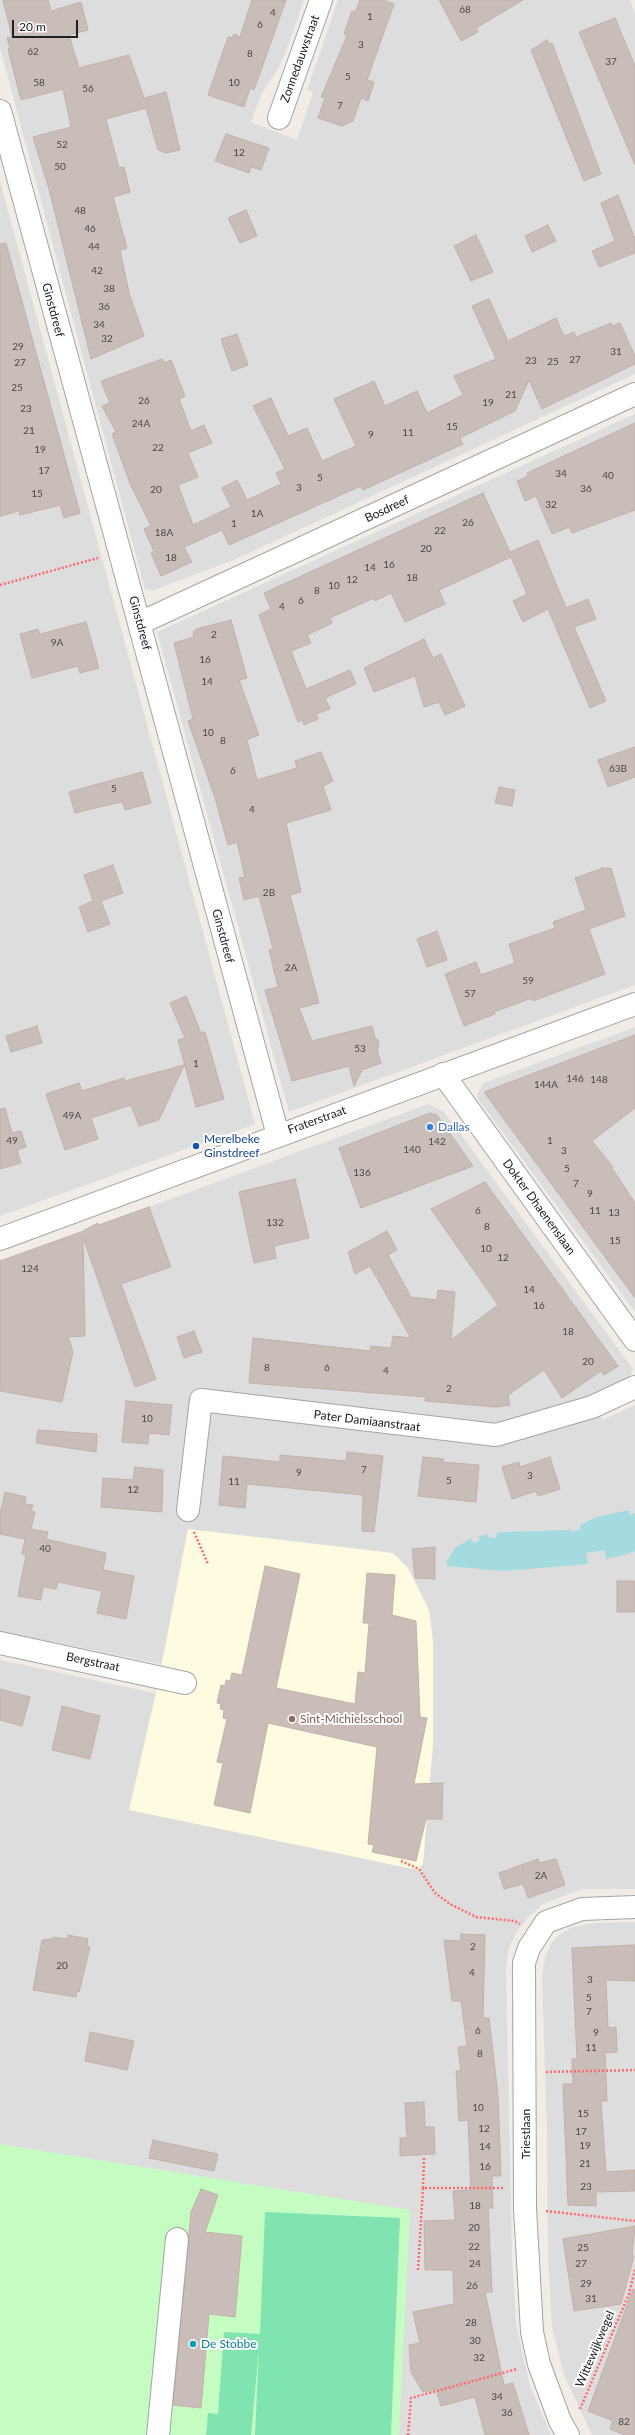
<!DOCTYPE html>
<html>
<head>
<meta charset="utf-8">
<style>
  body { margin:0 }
  #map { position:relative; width:635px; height:2435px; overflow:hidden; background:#f1ece6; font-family:Lato,sans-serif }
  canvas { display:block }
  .scale { position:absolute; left:12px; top:20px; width:66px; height:18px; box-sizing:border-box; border:2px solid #202020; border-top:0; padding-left:5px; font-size:12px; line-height:14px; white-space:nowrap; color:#202020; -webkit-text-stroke:3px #fff; paint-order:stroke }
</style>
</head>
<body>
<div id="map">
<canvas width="635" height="2435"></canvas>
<div class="scale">20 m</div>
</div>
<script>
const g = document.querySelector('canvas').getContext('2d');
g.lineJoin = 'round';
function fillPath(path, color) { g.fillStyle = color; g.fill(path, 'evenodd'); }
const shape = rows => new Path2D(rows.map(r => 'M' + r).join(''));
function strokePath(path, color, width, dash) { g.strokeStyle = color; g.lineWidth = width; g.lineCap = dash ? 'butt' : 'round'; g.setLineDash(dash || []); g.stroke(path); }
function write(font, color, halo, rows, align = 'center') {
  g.font = font + ' Lato,sans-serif'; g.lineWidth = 4; g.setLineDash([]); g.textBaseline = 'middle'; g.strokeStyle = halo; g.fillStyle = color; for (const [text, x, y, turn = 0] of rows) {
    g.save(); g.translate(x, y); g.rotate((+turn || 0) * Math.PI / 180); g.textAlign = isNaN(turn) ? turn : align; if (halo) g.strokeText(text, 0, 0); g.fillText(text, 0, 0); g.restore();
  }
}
const residential = shape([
  [0,0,304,0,285,54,277,71,262,93,251,122,297,140,313,92,307,90,338,0,630,0,635,14,635,374,236,559,152,591,145,589,0,48],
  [0,181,255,1124,0,1216],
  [635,414,635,985,289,1112,157,632],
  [635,1027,635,1312,478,1099,477,1094,483,1083],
  [428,1104,443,1111,451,1121,633,1369,630,1376,591,1394,602,1420,635,1405,635,1889,582,1889,543,1904,527,1918,516,1933,509,1948,506,1969,512,2255,516,2324,530,2386,551,2435,0,2435,0,1660,155,1693,161,1664,0,1631,0,1262],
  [635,1922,635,2435,592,2435,564,2375,552,2327,548,2258,547,2138,542,1976,545,1957,551,1944,559,1935,573,1927,593,1923]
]);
const education = shape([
  [188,1529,393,1553,408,1568,429,1610,433,1641,433,1744,423,1864,418,1870,129,1810,156,1693]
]);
const park = shape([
  [0,2144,410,2210,399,2435,0,2435]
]);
const pitch = shape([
  [265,2212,400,2218,391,2435,255,2435,259,2349,251,2435,206,2435,208,2413,218,2414,224,2332,260,2334]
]);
const water = shape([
  [628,1510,630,1515,635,1513,635,1551,625,1555,606,1559,605,1550,586,1553,588,1564,503,1571,447,1566,447,1561,455,1548,469,1539,471,1538,473,1543,479,1541,479,1536,488,1534,489,1538,496,1538,497,1533,503,1532,571,1530,572,1532,581,1529,580,1525,597,1517]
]);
const building = shape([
  [3,0,48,0,51,11,81,2,88,30,69,35,79,68,129,55,144,98,166,92,180,150,166,153,158,150,146,108,106,119,119,168,124,167,130,192,113,197,127,248,120,250,129,293,144,336,91,359,49,189,33,137,71,127,63,89,21,100,8,49,10,48,7,38,12,37,3,0],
  [252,0,286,0,254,90,250,88,244,107,208,95,228,37,232,38,234,34,240,37,252,0],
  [360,0,383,0,394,4,367,80,374,82,368,101,361,98,353,121,342,126,318,118,325,98,321,97,347,36,344,34,352,11,355,12,360,0],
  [439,0,523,0,476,28,478,32,461,41,439,0],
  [615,18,635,66,635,165,579,32,615,18],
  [547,40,549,44,552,43,601,174,584,181,531,50,547,40],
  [226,134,269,148,261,170,251,167,249,173,215,161,226,134],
  [618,195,635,239,635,253,599,267,592,251,615,241,601,203,618,195],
  [246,210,257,236,240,243,228,218,246,210],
  [548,225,556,241,532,252,525,236,548,225],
  [476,235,493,272,471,281,454,246,476,235],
  [6,243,80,513,64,518,60,505,20,515,19,511,0,516,0,244,6,243],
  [489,299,508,341,556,318,564,336,574,332,576,337,611,323,612,326,620,323,635,356,635,364,542,409,529,380,515,411,460,438,463,444,363,490,361,486,229,545,222,530,184,547,192,562,161,576,151,553,154,551,144,529,151,526,131,486,112,434,116,432,102,406,110,403,101,381,162,359,164,363,171,360,185,396,179,399,191,431,204,425,212,443,188,453,198,477,178,485,193,525,231,507,222,488,237,480,247,500,281,484,276,473,285,469,253,406,271,398,288,436,307,428,322,461,356,446,334,399,374,381,385,406,417,391,427,413,463,395,454,376,496,359,472,306,489,299],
  [237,334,248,365,232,371,221,339,237,334],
  [635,423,635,510,572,533,569,527,552,534,536,496,525,501,517,481,528,476,527,473,635,423],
  [483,493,510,552,538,540,566,608,588,599,596,619,574,627,606,701,590,708,548,609,523,622,513,601,527,594,511,557,439,590,445,604,405,622,391,593,375,601,374,598,330,618,332,623,307,635,311,643,291,651,306,689,350,670,356,684,325,698,330,709,316,714,318,719,304,725,302,720,298,722,259,615,271,609,264,593,483,493],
  [231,620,247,678,239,680,259,735,247,740,257,780,297,768,295,761,321,752,333,781,323,786,331,810,286,823,301,892,290,895,319,1003,299,1008,312,1041,372,1026,375,1038,378,1040,379,1047,377,1050,381,1063,362,1070,354,1086,349,1066,292,1081,265,990,278,987,269,950,273,949,259,896,244,900,239,878,245,877,237,842,228,845,215,798,188,721,193,719,174,643,194,637,193,632,196,629,231,620],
  [86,622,99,668,80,673,78,666,32,678,20,634,38,629,40,634,86,622],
  [424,639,433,658,441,654,465,706,445,715,439,702,424,707,415,676,374,692,364,668,424,639],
  [635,747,635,777,608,787,598,760,635,747],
  [142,772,151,803,125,810,123,802,112,804,75,813,69,792,142,772],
  [499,787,515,790,512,806,495,803,499,787],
  [113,865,123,893,101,901,110,924,88,932,79,907,93,901,84,875,113,865],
  [603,868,611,868,625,916,589,929,605,974,533,1001,532,998,494,1012,495,1014,464,1026,445,974,476,962,481,975,515,963,509,944,555,928,553,922,586,910,575,878,603,868],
  [437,931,447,960,427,967,417,939,437,931],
  [186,996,201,1033,205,1032,224,1099,196,1107,178,1040,185,1038,170,1003,186,996],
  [37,1026,42,1043,11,1052,6,1036,37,1026],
  [635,1035,635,1108,592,1141,613,1167,612,1168,635,1203,635,1298,484,1092,635,1035],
  [184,1065,159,1120,139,1126,131,1105,91,1118,98,1139,65,1150,46,1094,79,1083,82,1091,124,1078,125,1081,184,1065],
  [5,1108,12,1133,21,1131,26,1147,17,1150,21,1163,0,1169,0,1109,5,1108],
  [430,1113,437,1115,473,1166,361,1208,339,1148,430,1113],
  [295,1179,309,1238,274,1246,276,1258,254,1263,239,1192,295,1179],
  [485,1182,618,1366,604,1375,601,1371,562,1398,544,1370,508,1395,510,1405,496,1407,425,1401,426,1397,249,1383,253,1338,370,1351,371,1346,391,1348,393,1336,411,1338,370,1266,355,1274,348,1252,387,1231,397,1250,388,1255,411,1297,437,1300,438,1290,455,1292,451,1340,498,1305,431,1209,485,1182],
  [149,1207,171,1267,121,1284,156,1379,135,1387,83,1237,85,1336,68,1337,73,1352,62,1402,0,1391,0,1261,81,1232,98,1223,99,1225,149,1207],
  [194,1331,202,1352,184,1358,177,1337,194,1331],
  [126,1401,172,1405,169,1435,149,1433,148,1444,122,1442,126,1401],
  [38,1430,97,1434,96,1452,36,1443,38,1430],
  [347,1452,383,1456,374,1532,362,1531,363,1495,247,1484,245,1508,219,1505,223,1456,280,1462,280,1455,346,1461,347,1452],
  [423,1457,444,1459,443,1462,479,1465,476,1502,418,1496,423,1457],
  [550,1457,560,1489,538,1496,536,1491,512,1499,502,1467,519,1462,520,1467,550,1457],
  [135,1467,163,1470,162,1512,101,1507,103,1478,133,1480,135,1467],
  [5,1492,26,1497,25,1504,33,1505,31,1511,35,1512,31,1529,48,1532,46,1539,106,1553,103,1570,134,1576,126,1619,97,1613,102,1591,58,1582,56,1589,43,1587,41,1600,18,1596,26,1555,22,1554,25,1539,0,1534,0,1514,5,1492],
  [435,1547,435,1579,415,1578,412,1549,435,1547],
  [265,1566,300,1574,276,1688,355,1704,358,1672,365,1673,369,1623,363,1623,367,1573,395,1575,392,1615,416,1621,420,1717,427,1718,414,1784,443,1783,442,1819,426,1819,416,1861,372,1852,374,1845,368,1844,377,1747,268,1723,250,1813,214,1805,223,1763,217,1762,227,1719,223,1718,224,1710,220,1709,221,1704,217,1703,221,1685,225,1686,226,1680,230,1681,232,1673,242,1675,265,1566],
  [617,1581,635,1581,635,1612,617,1612,617,1581],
  [0,1689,30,1697,22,1726,0,1720,0,1689],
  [62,1706,100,1716,90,1759,52,1750,62,1706],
  [538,1859,539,1863,556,1859,565,1885,528,1898,523,1884,504,1889,499,1873,538,1859],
  [461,1934,485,1935,483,2018,489,2018,498,2095,501,2176,492,2176,493,2208,488,2208,492,2292,485,2292,504,2385,513,2383,529,2435,485,2435,475,2397,441,2406,436,2389,423,2392,411,2372,409,2345,420,2343,413,2312,454,2304,453,2270,425,2270,424,2221,455,2220,453,2191,471,2190,468,2120,459,2121,456,2071,461,2071,458,2047,467,2046,461,2001,452,2001,444,1940,461,1941,461,1934],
  [68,1935,88,1939,87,1946,90,1947,79,1992,77,1991,76,1997,33,1990,42,1940,52,1939,53,1937,68,1939,68,1935],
  [635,1945,635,1981,606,1980,608,2028,616,2027,617,2052,605,2053,607,2101,601,2101,606,2172,635,2170,635,2191,596,2192,596,2206,568,2205,563,2084,573,2084,572,2059,577,2059,572,1948,635,1945],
  [90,2032,134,2041,127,2070,85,2061,90,2032],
  [424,2102,425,2127,434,2127,435,2154,400,2156,400,2138,407,2138,405,2103,424,2102],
  [153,2140,218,2154,214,2171,149,2158,153,2140],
  [201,2189,218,2195,205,2232,242,2236,235,2317,209,2314,201,2408,173,2405,191,2212,201,2189],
  [635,2226,632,2256,634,2256,621,2304,574,2311,563,2239,635,2226],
  [633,2289,635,2290,635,2435,625,2435,610,2429,613,2421,588,2411,633,2289]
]);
const path = shape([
  [0,585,98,558],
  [194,1532,208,1564],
  [401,1861,419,1869,435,1893,450,1904,476,1917,515,1921,520,1924],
  [546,2072,635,2070],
  [424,2158,423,2188,503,2188],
  [546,2211,635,2221],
  [418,2270,423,2188],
  [580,2409,629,2294,635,2269],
  [408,2435,411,2398,517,2369]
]);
const minor = shape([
  [0,111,278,1135],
  [279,118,321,0],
  [140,623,635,394],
  [443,1074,635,1340],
  [0,1239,635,1004],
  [188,1510,201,1400,496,1435,592,1407,635,1387],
  [0,1643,185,1683],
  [158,2435,177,2239],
  [568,2435,560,2421,539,2364,532,2332,525,2208,524,1963,529,1948,546,1922,582,1909,635,1907]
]);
const markers = [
  [430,1127,4,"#3f7fe0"],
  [196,1146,4,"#1a4fb4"],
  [292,1719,4,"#8d6e63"],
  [193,2344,4,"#0f9aa8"]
];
const numberNames = [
  ["68",465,10],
  ["4",273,13],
  ["1",370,17],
  ["6",260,25],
  ["3",361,45],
  ["62",33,52],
  ["8",250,54],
  ["37",611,62],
  ["5",348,77],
  ["58",39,83],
  ["10",234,83],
  ["56",88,89],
  ["7",340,106],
  ["52",62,145],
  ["12",239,153],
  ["50",60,167],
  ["48",80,211],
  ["46",90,229],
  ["44",94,247],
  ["42",97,271],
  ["38",109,289],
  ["36",104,307],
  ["34",99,325],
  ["32",107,339],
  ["29",18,347],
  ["31",616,352],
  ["27",575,360],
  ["23",531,361],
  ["25",553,362],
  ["27",20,363],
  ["25",17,388],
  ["21",511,395],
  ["26",144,401],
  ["19",488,403],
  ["23",26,409],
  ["24A",141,424],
  ["15",452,427],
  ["21",29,431],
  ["11",408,433],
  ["9",371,435],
  ["22",158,448],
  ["19",40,450],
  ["17",44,471],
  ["34",561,474],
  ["40",608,476],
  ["5",320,478],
  ["3",299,488],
  ["36",586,489],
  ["20",156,490],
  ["15",37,494],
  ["32",551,505],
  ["1A",257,514],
  ["26",468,523],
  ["1",234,524],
  ["22",440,531],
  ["18A",164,533],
  ["20",426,549],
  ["18",171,558],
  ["16",389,565],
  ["14",370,568],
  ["18",412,578],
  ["12",352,580],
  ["10",334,586],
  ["8",317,591],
  ["6",301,601],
  ["4",282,607],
  ["2",214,635],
  ["9A",57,643],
  ["16",205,660],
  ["14",207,682],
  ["10",208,733],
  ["8",223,741],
  ["63B",618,769],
  ["6",233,771],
  ["5",114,789],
  ["4",252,810],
  ["2B",269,893],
  ["2A",291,968],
  ["59",528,981],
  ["57",470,994],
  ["53",360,1049],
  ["1",196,1064],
  ["146",575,1079],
  ["148",599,1080],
  ["144A",546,1085],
  ["49A",72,1116],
  ["49",12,1141],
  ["1",550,1141],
  ["142",437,1142],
  ["140",412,1150],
  ["3",564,1151],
  ["5",567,1169],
  ["136",362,1173],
  ["7",576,1184],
  ["9",590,1194],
  ["6",478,1211],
  ["11",595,1211],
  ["13",614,1213],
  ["132",275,1223],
  ["8",487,1227],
  ["15",615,1241],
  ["10",486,1249],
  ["12",503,1258],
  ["124",30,1269],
  ["14",529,1290],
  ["16",539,1306],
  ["18",568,1332],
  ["20",588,1362],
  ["8",267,1368],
  ["6",327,1368],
  ["4",386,1371],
  ["2",449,1389],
  ["10",147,1419],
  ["7",364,1470],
  ["9",299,1473],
  ["3",530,1476],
  ["5",449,1481],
  ["11",234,1482],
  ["12",133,1490],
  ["40",45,1549],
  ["2A",541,1876],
  ["2",473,1947],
  ["20",62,1966],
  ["4",472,1973],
  ["3",590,1980],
  ["5",589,1998],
  ["7",589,2012],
  ["6",478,2031],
  ["9",596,2033],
  ["11",591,2048],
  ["8",480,2054],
  ["10",478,2108],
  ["15",583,2114],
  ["12",484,2129],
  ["17",581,2132],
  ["19",585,2146],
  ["14",485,2147],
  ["21",585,2164],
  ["16",485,2167],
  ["23",586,2187],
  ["18",475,2206],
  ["20",474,2228],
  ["22",474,2247],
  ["25",583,2248],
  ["24",475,2264],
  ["27",581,2264],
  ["29",586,2284],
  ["26",472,2286],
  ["31",591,2299],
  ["28",471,2323],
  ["30",475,2341],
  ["32",479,2358],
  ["34",497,2397],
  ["36",507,2413],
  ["82",624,2422]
];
const streetNames = [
  ["Zonnedauwstraat",300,59,-70],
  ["Ginstdreef",53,310,75],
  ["Bosdreef",387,509,-25],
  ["Ginstdreef",140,623,75],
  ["Ginstdreef",223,936,75],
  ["Fraterstraat",317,1120,-20],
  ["Dokter Dhaenenslaan",539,1207,54],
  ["Pater Damiaanstraat",367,1421,7],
  ["Bergstraat",93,1662,12],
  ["Triestlaan",526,2134,-90],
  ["Wittewijkwegel",595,2349,-67]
];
const shopNames = [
  ["Dallas",438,1127]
];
const transitNames = [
  ["Merelbeke",204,1139],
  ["Ginstdreef",204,1153]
];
const educationNames = [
  ["Sint-Michielsschool",300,1719]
];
const cultureNames = [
  ["De Stobbe",201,2344]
];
fillPath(residential, '#dedddd');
fillPath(education, '#fffbe1');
fillPath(park, '#c5fcc2');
fillPath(pitch, '#80e4b0');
fillPath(water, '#a4dbe1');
fillPath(building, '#c9bdb9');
strokePath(building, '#c4b0a7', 1);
strokePath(minor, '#a4a4a4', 24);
strokePath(path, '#ff696e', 2.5, [2, 2]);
strokePath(minor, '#fff', 22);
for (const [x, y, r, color] of markers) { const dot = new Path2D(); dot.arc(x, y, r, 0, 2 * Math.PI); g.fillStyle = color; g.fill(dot); strokePath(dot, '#fff', 1.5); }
write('10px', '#4a4746', null, numberNames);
write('12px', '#202020', '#fff', streetNames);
write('12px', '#366cbe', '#fff', shopNames, 'left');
write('12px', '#164399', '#fff', transitNames, 'left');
write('12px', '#785e54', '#fff', educationNames, 'left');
write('12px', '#0d838f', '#fff', cultureNames, 'left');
</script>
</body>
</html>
